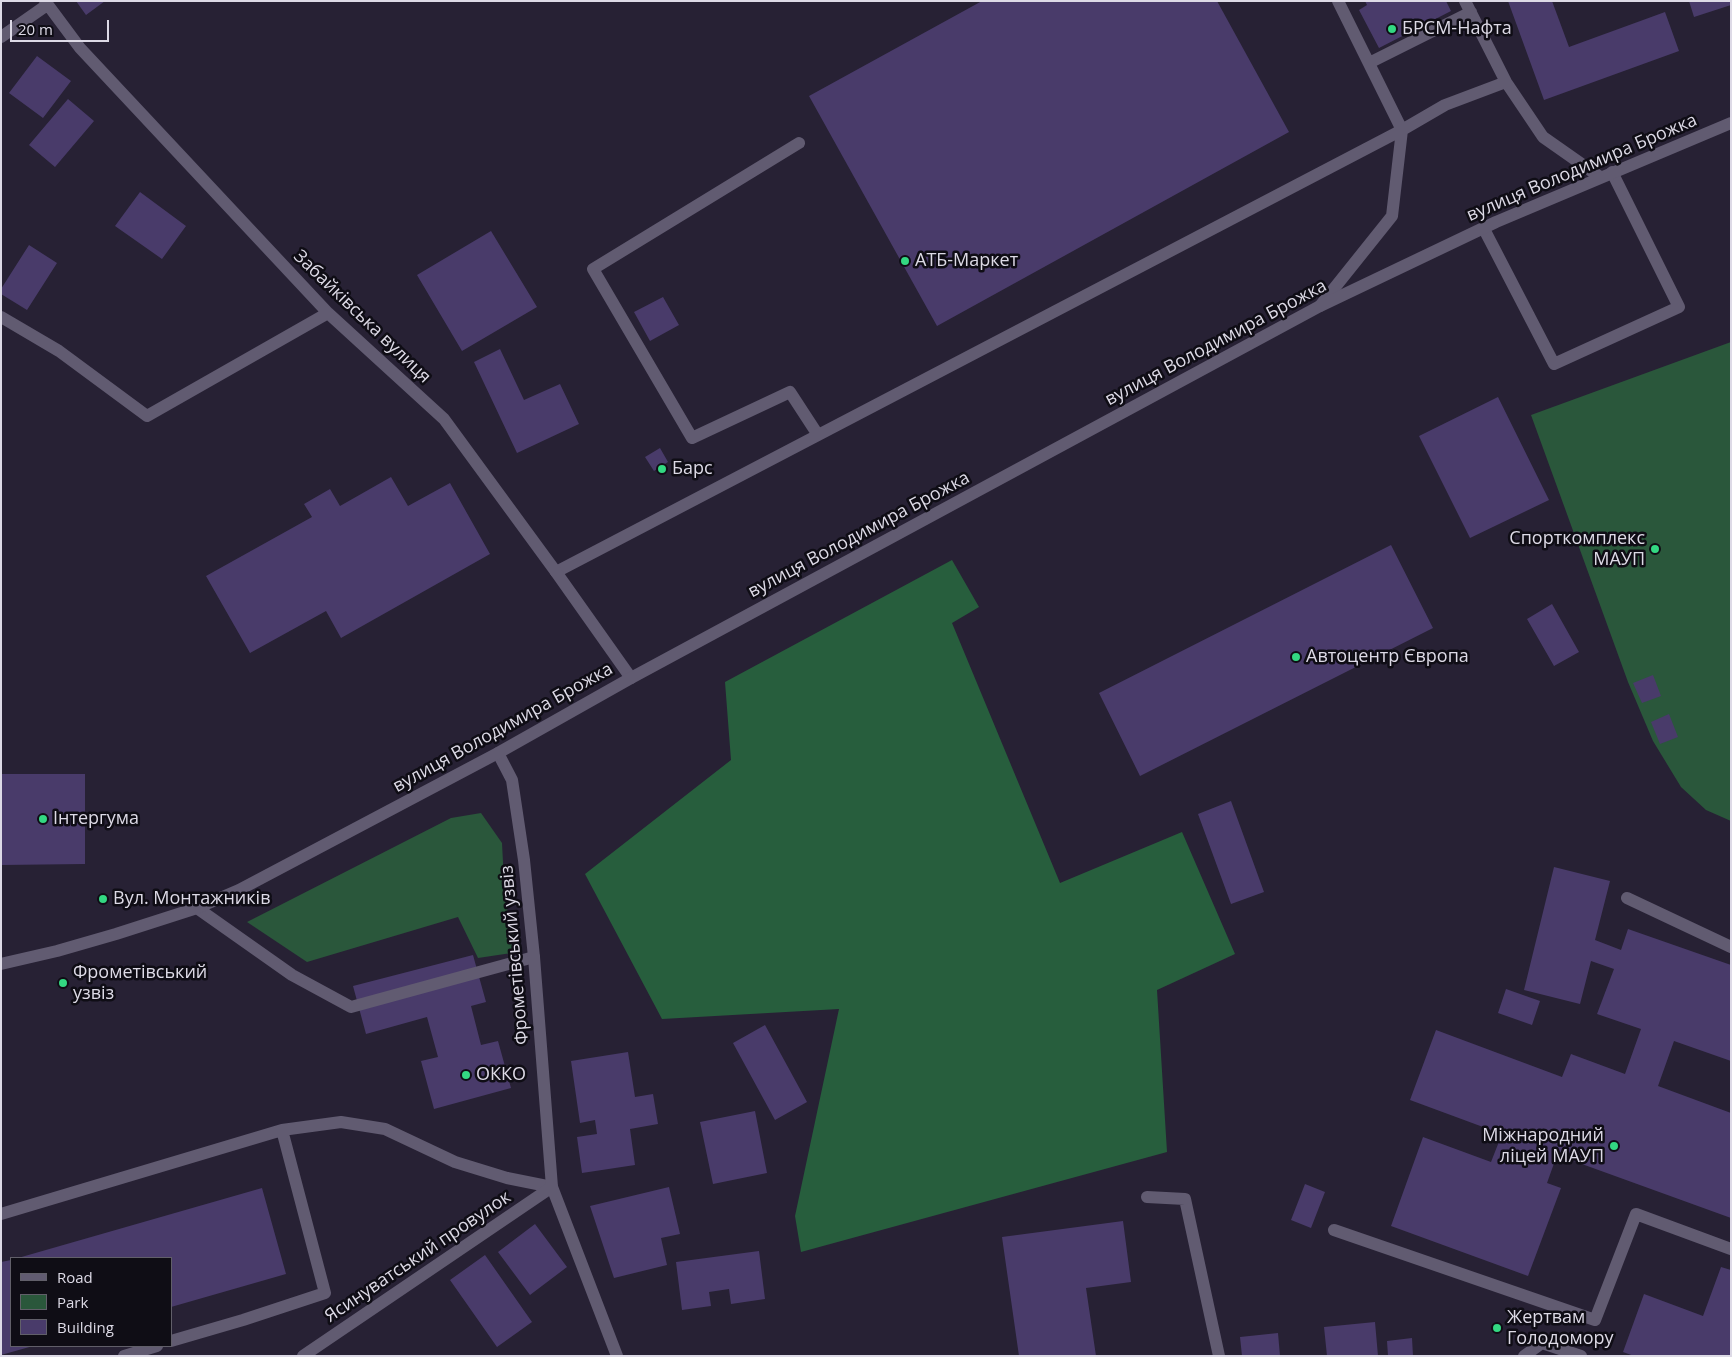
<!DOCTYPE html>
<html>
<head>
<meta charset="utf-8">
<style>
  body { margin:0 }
  #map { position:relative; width:1732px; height:1357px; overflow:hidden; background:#272134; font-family:"Open Sans",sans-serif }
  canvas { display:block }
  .frame { position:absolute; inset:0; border:2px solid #dddae6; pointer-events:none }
  .legend { position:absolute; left:10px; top:1257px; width:162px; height:90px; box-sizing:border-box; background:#0f0d15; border:1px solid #615f69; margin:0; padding:6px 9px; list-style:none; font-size:15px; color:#dddae6 }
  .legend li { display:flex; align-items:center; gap:10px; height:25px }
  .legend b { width:25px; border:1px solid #615f69 }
  .scale { position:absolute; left:10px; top:20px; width:99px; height:22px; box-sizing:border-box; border:2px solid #dddae6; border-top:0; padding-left:6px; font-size:15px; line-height:18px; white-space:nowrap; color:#dddae6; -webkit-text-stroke:4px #0f0d15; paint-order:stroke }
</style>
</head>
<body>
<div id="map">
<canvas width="1732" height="1357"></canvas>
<div class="frame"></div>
<ul class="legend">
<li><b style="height:6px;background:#615b71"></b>Road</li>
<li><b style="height:14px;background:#2a573b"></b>Park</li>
<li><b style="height:14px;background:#493b6a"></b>Building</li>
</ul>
<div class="scale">20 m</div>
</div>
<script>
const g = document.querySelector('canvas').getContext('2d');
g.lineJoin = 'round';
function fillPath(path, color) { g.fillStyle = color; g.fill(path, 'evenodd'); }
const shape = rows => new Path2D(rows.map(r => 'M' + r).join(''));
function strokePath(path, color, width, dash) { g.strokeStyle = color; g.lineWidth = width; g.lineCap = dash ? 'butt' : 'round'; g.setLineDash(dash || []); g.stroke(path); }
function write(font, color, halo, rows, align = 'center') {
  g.font = font + ' "Open Sans",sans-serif'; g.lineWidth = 5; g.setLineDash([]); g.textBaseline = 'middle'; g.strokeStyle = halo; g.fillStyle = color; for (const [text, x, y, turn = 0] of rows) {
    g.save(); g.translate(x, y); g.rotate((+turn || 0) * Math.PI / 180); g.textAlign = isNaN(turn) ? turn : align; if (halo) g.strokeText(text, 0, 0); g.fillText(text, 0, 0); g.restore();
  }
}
const green = shape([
  [1731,342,1731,821,1706,810,1681,787,1653,741,1628,682,1531,415],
  [481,813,502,843,505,901,518,952,478,958,458,917,307,962,247,922,451,818]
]);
const forest = shape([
  [952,560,979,607,952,623,1060,883,1182,832,1235,954,1157,990,1167,1152,801,1252,795,1216,839,1009,662,1019,585,874,731,760,725,682]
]);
const building = shape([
  [76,1,105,1,86,15],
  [982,1,1217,1,1289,132,937,326,809,96],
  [1365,1,1446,1,1451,11,1379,48,1359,10,1367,5],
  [1508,1,1552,1,1569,47,1665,12,1679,51,1544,100],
  [1689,1,1731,1,1731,5,1694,17],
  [37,56,71,81,43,118,9,93],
  [68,99,94,121,55,167,29,145],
  [140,192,186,226,162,259,115,226],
  [491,231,537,307,462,351,417,275],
  [29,245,57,263,27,310,1,294,1,289],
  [663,297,679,325,650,341,634,312],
  [500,349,524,400,560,384,579,424,517,453,474,362],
  [1498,397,1549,500,1470,538,1419,436],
  [660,448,668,462,654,471,645,457],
  [391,477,408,506,450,483,490,554,341,638,326,611,250,653,206,576,312,517,304,504,330,489,340,506],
  [1391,545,1433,628,1140,776,1099,693],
  [1552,604,1579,652,1554,666,1527,619],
  [1653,675,1661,696,1642,703,1633,683],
  [1669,714,1678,737,1660,744,1651,722],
  [1,774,85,774,85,864,1,865],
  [1231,801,1264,892,1231,904,1198,814],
  [1554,867,1610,881,1595,940,1621,950,1628,929,1731,965,1731,1061,1674,1041,1658,1086,1731,1113,1731,1218,1557,1155,1547,1183,1561,1188,1528,1276,1391,1226,1423,1137,1491,1162,1502,1134,1410,1100,1436,1030,1562,1077,1571,1054,1625,1074,1641,1029,1597,1014,1614,969,1591,961,1580,1004,1524,990],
  [473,955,486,1002,471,1006,481,1045,498,1041,511,1088,434,1109,421,1061,438,1057,427,1017,366,1034,353,986],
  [1506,989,1540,1001,1532,1025,1498,1013],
  [765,1025,807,1102,775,1120,733,1043],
  [628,1052,635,1097,653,1094,658,1124,630,1129,635,1165,582,1173,577,1137,597,1134,595,1120,580,1123,571,1061],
  [755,1111,767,1173,713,1184,700,1122],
  [1305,1184,1325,1192,1311,1228,1291,1220],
  [669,1187,680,1234,661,1238,667,1265,614,1278,590,1206],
  [262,1188,286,1274,171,1307,171,1258,18,1258],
  [1123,1221,1131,1282,1086,1288,1096,1356,1019,1356,1002,1237],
  [535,1224,567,1267,530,1295,498,1252],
  [759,1251,765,1299,731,1304,729,1289,709,1292,711,1306,682,1310,676,1262],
  [485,1255,532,1322,497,1347,450,1280],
  [11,1260,11,1346,33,1346,1,1355,1,1262],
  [1721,1267,1731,1270,1731,1356,1634,1356,1623,1352,1644,1294,1703,1316],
  [1375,1322,1378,1356,1327,1356,1324,1327],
  [1278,1333,1280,1356,1242,1356,1240,1337],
  [1412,1338,1413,1356,1388,1356,1387,1341]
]);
const service = shape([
  [1465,1,1506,82,1543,137,1600,177],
  [1369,63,1471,12],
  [799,143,593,269,692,438,790,392,818,435],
  [1484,229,1554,364,1679,307,1612,172],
  [1320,306,1392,216,1402,130,1338,1],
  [556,572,1402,130,1445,105,1506,82],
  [1627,898,1731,947],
  [197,908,292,975,351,1007,534,957],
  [1,1214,282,1130,341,1122,385,1129,455,1162,507,1178,552,1187],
  [1334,1230,1595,1320,1636,1214,1731,1249],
  [171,1341,243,1320,325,1293,282,1130],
  [124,1356,157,1346],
  [1524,1356,1542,1343,1581,1356]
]);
const minor = shape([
  [45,1,80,48,328,313,444,419,556,572,631,678],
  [1,37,47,5],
  [1,317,59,351,147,416,328,313],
  [498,753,512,780,524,860,534,957,552,1187,617,1356],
  [1147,1197,1185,1199,1219,1356],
  [303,1356,552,1187]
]);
const secondary = shape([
  [1,964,57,951,116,934,197,908,239,890,498,753,631,678,1320,306,1496,222,1731,123]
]);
const markers = [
  [1392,29,5,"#33d882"],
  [905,261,5,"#33d882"],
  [662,469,5,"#33d882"],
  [1655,549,5,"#33d882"],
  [1296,657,5,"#33d882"],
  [43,819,5,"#33d882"],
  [103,899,5,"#33d882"],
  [63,983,5,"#33d882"],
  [466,1075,5,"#33d882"],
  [1614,1146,5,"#33d882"],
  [1497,1328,5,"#33d882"]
];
const poiNames = [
  ["БРСМ-Нафта",1402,29],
  ["АТБ-Маркет",915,261],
  ["Барс",672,469],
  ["Спорткомплекс",1645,539,"right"],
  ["МАУП",1645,560,"right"],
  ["Автоцентр Європа",1306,657],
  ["Інтергума",53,819],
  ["Вул. Монтажників",113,899],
  ["Фрометівський",73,973],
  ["узвіз",73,994],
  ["ОККО",476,1075],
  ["Міжнародний",1604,1136,"right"],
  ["ліцей МАУП",1604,1157,"right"],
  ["Жертвам",1507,1318],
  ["Голодомору",1507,1339]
];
const streetNames = [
  ["вулиця Володимира Брожка",1582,168,-23],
  ["Забайківська вулиця",362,317,44],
  ["вулиця Володимира Брожка",1216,343,-28],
  ["вулиця Володимира Брожка",859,535,-28],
  ["вулиця Володимира Брожка",503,728,-29],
  ["Фрометівський узвіз",515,955,-95],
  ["Ясинуватський провулок",418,1257,-34]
];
fillPath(green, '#2a573b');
fillPath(forest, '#275e3d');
fillPath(building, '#493b6a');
strokePath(service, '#615b71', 12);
strokePath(minor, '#615b71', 12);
strokePath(secondary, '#615b71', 12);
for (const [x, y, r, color] of markers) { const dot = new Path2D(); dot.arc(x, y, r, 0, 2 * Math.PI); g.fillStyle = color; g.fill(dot); strokePath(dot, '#0f0d15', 2); }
write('18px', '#dddae6', '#0f0d15', poiNames, 'left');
write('18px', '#dddae6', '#0f0d15', streetNames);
</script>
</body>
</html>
